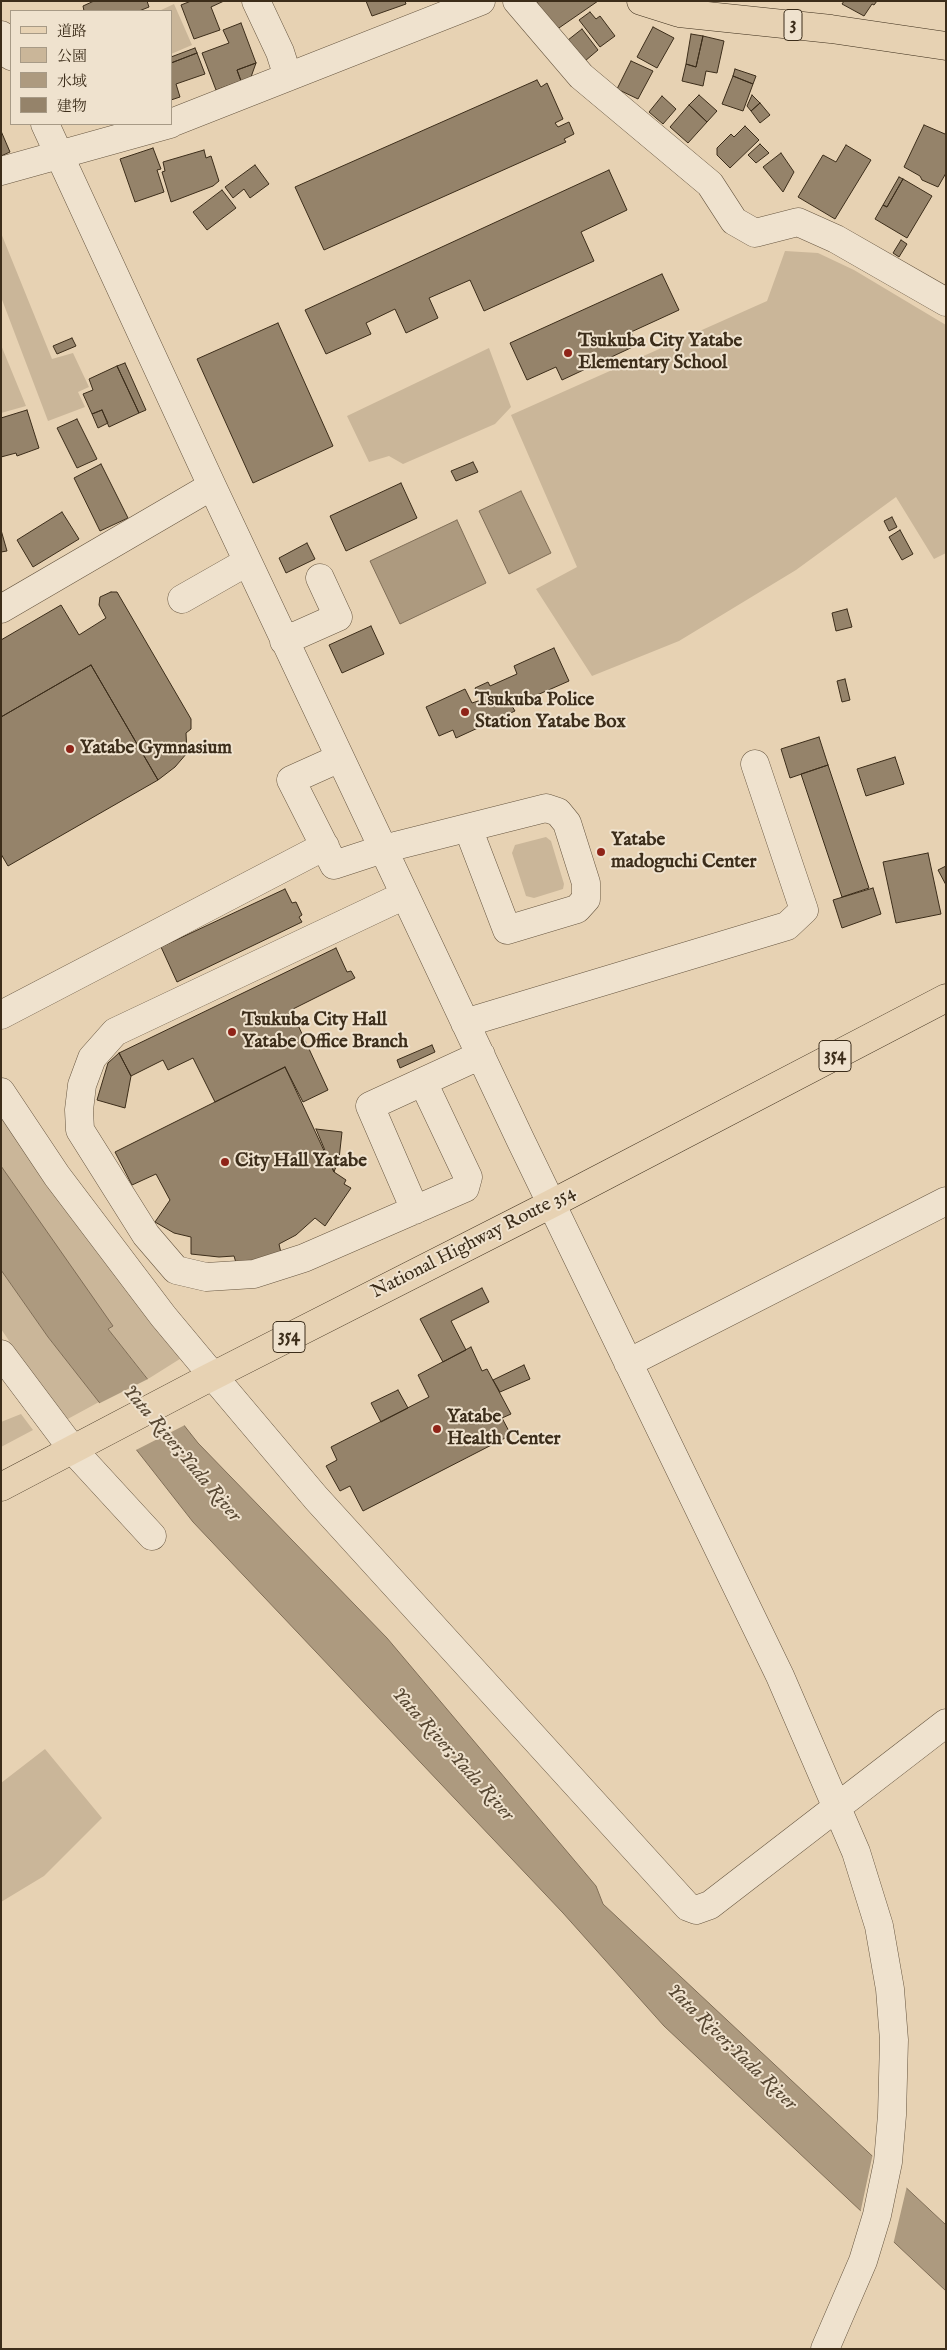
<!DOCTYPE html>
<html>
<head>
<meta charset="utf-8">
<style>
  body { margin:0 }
  #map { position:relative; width:947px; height:2350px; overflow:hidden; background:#e7d2b3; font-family:"IM FELL English","Noto Serif JP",serif }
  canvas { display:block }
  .frame { position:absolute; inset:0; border:2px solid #3c2d1a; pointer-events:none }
  .legend { position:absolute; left:10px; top:10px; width:162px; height:115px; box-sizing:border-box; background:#efe2ce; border:1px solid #a79a86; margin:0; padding:6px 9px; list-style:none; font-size:15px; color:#3c2d1a }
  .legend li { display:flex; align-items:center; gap:10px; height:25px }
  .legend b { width:25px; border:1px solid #a79a86 }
</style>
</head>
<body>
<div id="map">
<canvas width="947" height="2350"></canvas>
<div class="frame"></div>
<ul class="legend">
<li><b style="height:6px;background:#e7d2b3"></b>道路</li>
<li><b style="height:14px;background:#cab699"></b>公園</li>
<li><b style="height:14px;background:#ad9a7f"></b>水域</li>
<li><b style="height:14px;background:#95836a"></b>建物</li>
</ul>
</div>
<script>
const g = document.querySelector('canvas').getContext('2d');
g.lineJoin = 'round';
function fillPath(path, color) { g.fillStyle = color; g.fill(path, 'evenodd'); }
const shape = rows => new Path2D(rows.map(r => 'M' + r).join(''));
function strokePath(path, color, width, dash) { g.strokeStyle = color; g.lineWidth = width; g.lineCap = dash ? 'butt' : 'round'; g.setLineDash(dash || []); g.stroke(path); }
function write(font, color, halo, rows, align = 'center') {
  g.font = font + ' "IM FELL English",serif'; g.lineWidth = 4; g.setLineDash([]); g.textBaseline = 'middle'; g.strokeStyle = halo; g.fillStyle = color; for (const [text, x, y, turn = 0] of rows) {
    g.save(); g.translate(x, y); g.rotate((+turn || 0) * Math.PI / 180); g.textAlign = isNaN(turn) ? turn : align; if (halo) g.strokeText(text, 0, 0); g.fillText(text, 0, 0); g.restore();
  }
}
const green = shape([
  [174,4,192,45,171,54,171,11,159,11],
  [1,233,52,359,73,353,89,387,78,392,85,407,48,421,1,297],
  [785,251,818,253,854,270,946,325,946,553,934,559,896,497,796,570,679,641,592,676,536,589,577,567,511,415,767,301],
  [1,345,26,406,1,413],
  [489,348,511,407,495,424,403,464,389,456,369,462,347,416],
  [546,837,551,841,564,884,563,889,534,898,526,896,512,853,515,845],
  [1,1115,183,1357,148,1379,108,1329,112,1326,1,1166],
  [1,1270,48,1337,99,1402,64,1421,1,1329],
  [21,1414,33,1430,1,1447,1,1422],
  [45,1749,102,1818,44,1876,1,1902,1,1783]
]);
const water = shape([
  [521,491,551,553,509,574,479,511,521,491],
  [457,520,486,583,400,624,370,561,457,520],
  [1,1166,113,1326,108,1329,198,1443,387,1638,596,1886,603,1904,946,2225,946,2291,664,2026,563,1913,193,1522,48,1337,1,1270,1,1166]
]);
const pier = shape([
  [150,1378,187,1424,134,1451,98,1404],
  [873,2153,907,2186,893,2245,860,2214]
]);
const building = shape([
  [94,1,147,1,149,7,139,11,84,11,83,6,94,1],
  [191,1,224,1,211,7,220,30,194,39,181,5,191,1],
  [366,1,405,1,406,4,372,16,366,1],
  [536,1,598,1,556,30,536,1],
  [844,1,877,1,874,5,872,4,864,16,842,4,844,1],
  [590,12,596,19,600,16,615,36,600,47,579,20,590,12],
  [241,23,256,63,237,70,241,81,216,90,202,53,229,43,223,30,241,23],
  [653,27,674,38,657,68,637,57,653,27],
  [582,29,598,50,585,61,568,40,582,29],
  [691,34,703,36,696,67,686,64,691,34],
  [703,36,724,41,717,73,706,71,703,86,682,81,686,64,696,67,703,36],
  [195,48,197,53,171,63,171,57,195,48],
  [197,53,205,74,176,84,180,97,171,100,171,63,197,53],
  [631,61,653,71,638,99,617,89,631,61],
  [256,63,251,77,241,81,237,70,256,63],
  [735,69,756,76,753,84,733,76,735,69],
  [733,76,753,84,743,111,722,104,733,76],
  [537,80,541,87,547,83,563,119,555,123,558,127,569,122,574,134,564,139,566,142,324,250,295,187,537,80],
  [699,95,717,111,707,122,689,105,699,95],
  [752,95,760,103,751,111,747,106,752,95],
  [662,96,676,109,663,124,649,112,662,96],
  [760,103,770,115,760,123,751,111,760,103],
  [689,105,707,122,688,143,670,127,689,105],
  [924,125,945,134,946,133,946,173,938,187,922,180,920,176,904,167,924,125],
  [745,126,759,140,730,168,717,155,717,148,731,134,734,137,745,126],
  [1,131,10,152,1,156,1,131],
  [760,144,769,153,756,163,748,155,760,144],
  [846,145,871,160,835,219,798,197,823,155,836,162,846,145],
  [153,148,161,169,157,170,164,192,135,202,120,159,153,148],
  [204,150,206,158,211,156,219,181,213,186,171,202,162,172,165,171,163,162,204,150],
  [781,153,794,172,783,192,763,167,781,153],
  [255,165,269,184,250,198,244,189,233,198,225,187,255,165],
  [609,170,627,210,581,232,594,261,484,311,470,280,429,298,438,318,406,333,395,309,366,323,371,334,326,354,305,310,609,170],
  [899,177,903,179,887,207,883,205,899,177],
  [903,179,932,196,907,238,875,219,883,205,887,207,903,179],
  [222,190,236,208,207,230,193,212,222,190],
  [901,240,907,244,899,257,893,253,901,240],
  [662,274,679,310,631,332,637,345,562,380,556,367,527,380,510,343,662,274],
  [278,323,333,446,253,483,197,359,278,323],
  [72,338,76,346,57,354,53,346,72,338],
  [125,363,146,410,139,413,117,366,125,363],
  [117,366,139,413,109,427,102,410,92,414,83,394,93,390,89,379,117,366],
  [27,410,39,448,17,456,16,453,1,457,1,418,27,410],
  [102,410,108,423,98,428,92,414,102,410],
  [77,419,97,459,77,468,57,428,77,419],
  [473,462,478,472,456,481,451,471,473,462],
  [101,464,128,518,100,531,74,478,101,464],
  [401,483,417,518,346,551,330,516,401,483],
  [62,512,79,539,33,567,17,540,62,512],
  [892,517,897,527,889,531,884,521,892,517],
  [1,530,7,551,1,552,1,530],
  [900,530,913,554,902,560,889,537,900,530],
  [307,543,315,559,286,573,279,558,307,543],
  [111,592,117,592,191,719,191,729,186,733,187,753,175,767,158,780,91,665,1,717,1,640,61,605,79,635,106,618,99,605,100,597,111,592],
  [847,609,852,627,836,631,832,613,847,609],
  [371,626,384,654,342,673,329,645,371,626],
  [554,648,569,681,512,706,515,711,456,738,453,730,439,736,426,707,465,689,472,703,481,700,475,688,488,682,490,686,517,674,514,666,554,648],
  [91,665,158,780,8,866,1,854,1,717,91,665],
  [845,679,850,700,842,702,837,681,845,679],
  [819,737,828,765,790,778,781,749,819,737],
  [895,757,904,784,866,796,857,769,895,757],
  [828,765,869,888,842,897,801,774,828,765],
  [928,853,941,914,896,923,883,862,928,853],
  [946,866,946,885,938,870,946,866],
  [873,888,881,914,842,928,833,900,873,888],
  [285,889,292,903,296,902,302,915,299,917,302,922,177,982,161,947,285,889],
  [336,948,347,972,351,971,355,978,291,1010,328,1090,303,1102,285,1067,215,1102,193,1058,168,1070,163,1060,131,1076,119,1053,336,948],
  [432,1045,435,1052,400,1068,397,1060,432,1045],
  [119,1053,131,1076,125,1108,97,1100,108,1063,119,1053],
  [285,1067,334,1172,346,1180,344,1184,351,1188,325,1226,315,1218,296,1235,279,1244,281,1253,237,1266,234,1256,219,1257,191,1254,191,1237,174,1233,155,1222,170,1200,156,1174,132,1185,115,1152,285,1067],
  [316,1129,342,1132,339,1159,334,1172,316,1129],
  [482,1288,489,1302,451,1321,466,1350,443,1362,420,1319,482,1288],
  [471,1347,482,1371,487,1369,511,1414,502,1418,511,1435,363,1511,350,1486,340,1491,326,1466,337,1460,331,1447,429,1397,418,1375,471,1347],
  [524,1365,530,1379,500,1392,493,1380,524,1365],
  [398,1390,408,1408,381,1422,371,1403,398,1390]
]);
const minor = shape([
  [256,1,280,52,288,77],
  [517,1,581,76,710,184,734,221,755,233,798,222,836,239,946,302],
  [1,35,11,56],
  [171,123,481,1],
  [45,124,212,486,521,1141,780,1676,856,1852,879,1926,890,1989,894,2040,892,2115,888,2162,877,2215,863,2261,825,2349],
  [1,171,170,124],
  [182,599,247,562],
  [1,609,212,486],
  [284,641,338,617,320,578],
  [340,758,291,780,334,865,383,849,546,808,558,812,567,823,586,883,586,899,577,909,507,930,468,828],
  [405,895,115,1032,92,1058,82,1085,79,1110,80,1130,146,1235,176,1270,206,1277,254,1274,304,1258,465,1188,468,1177,423,1082],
  [1,1015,325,846],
  [465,1023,787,926,804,910,755,764],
  [1,1092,57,1176,163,1316,213,1376,316,1498,688,1907,696,1910,710,1905,946,1723],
  [415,1210,370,1106,481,1055],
  [1,1354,73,1450,152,1536],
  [628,1363,946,1201]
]);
const major = shape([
  [641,1,679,13,831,29,946,46]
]);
const highway = shape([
  [1,1487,199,1383,551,1204,946,998]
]);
const markers = [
  [568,353,5,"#8f2418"],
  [465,712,5,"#8f2418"],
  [70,749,5,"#8f2418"],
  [601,852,5,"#8f2418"],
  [232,1032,5,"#8f2418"],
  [225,1162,5,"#8f2418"],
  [437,1429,5,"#8f2418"]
];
const shields = [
  [793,25,18],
  [835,1056,32],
  [289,1337,32]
];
const shieldNames = [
  ["3",793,25],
  ["354",835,1056],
  ["354",289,1337]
];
const poiNames = [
  ["Tsukuba City Yatabe",578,342],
  ["Elementary School",578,364],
  ["Tsukuba Police",475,701],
  ["Station Yatabe Box",475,723],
  ["Yatabe Gymnasium",80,749],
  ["Yatabe",611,841],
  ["madoguchi Center",611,863],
  ["Tsukuba City Hall",242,1021],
  ["Yatabe Office Branch",242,1043],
  ["City Hall Yatabe",235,1162],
  ["Yatabe",447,1418],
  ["Health Center",447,1440]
];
const streetNames = [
  ["National Highway Route 354",474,1243,-27]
];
const waterNames = [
  ["Yata River;Yada River",181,1454,50],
  ["Yata River;Yada River",452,1755,48],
  ["Yata River;Yada River",731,2048,44]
];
fillPath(green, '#cab699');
fillPath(water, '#ad9a7f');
strokePath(water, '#806e57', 1);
fillPath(pier, '#e7d2b3');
fillPath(building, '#95836a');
strokePath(building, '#3c2d1a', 1);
strokePath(minor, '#675640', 29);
strokePath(major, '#3c2d1a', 29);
strokePath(highway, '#3c2d1a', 29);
strokePath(minor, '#efe2ce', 28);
strokePath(major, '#e7d2b3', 28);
strokePath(highway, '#e7d2b3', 28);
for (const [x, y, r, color] of markers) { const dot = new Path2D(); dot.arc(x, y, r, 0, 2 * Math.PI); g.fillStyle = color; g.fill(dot); strokePath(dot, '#efe2ce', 2); }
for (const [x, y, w] of shields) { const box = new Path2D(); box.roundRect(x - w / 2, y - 15.5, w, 31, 4); g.fillStyle = '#efe2ce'; g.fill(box); strokePath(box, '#3c2d1a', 1); }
write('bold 18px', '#3c2d1a', null, shieldNames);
write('bold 19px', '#3c2d1a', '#efe2ce', poiNames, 'left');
write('19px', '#3c2d1a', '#efe2ce', streetNames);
write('italic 20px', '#584833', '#efe2ce', waterNames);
</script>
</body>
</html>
